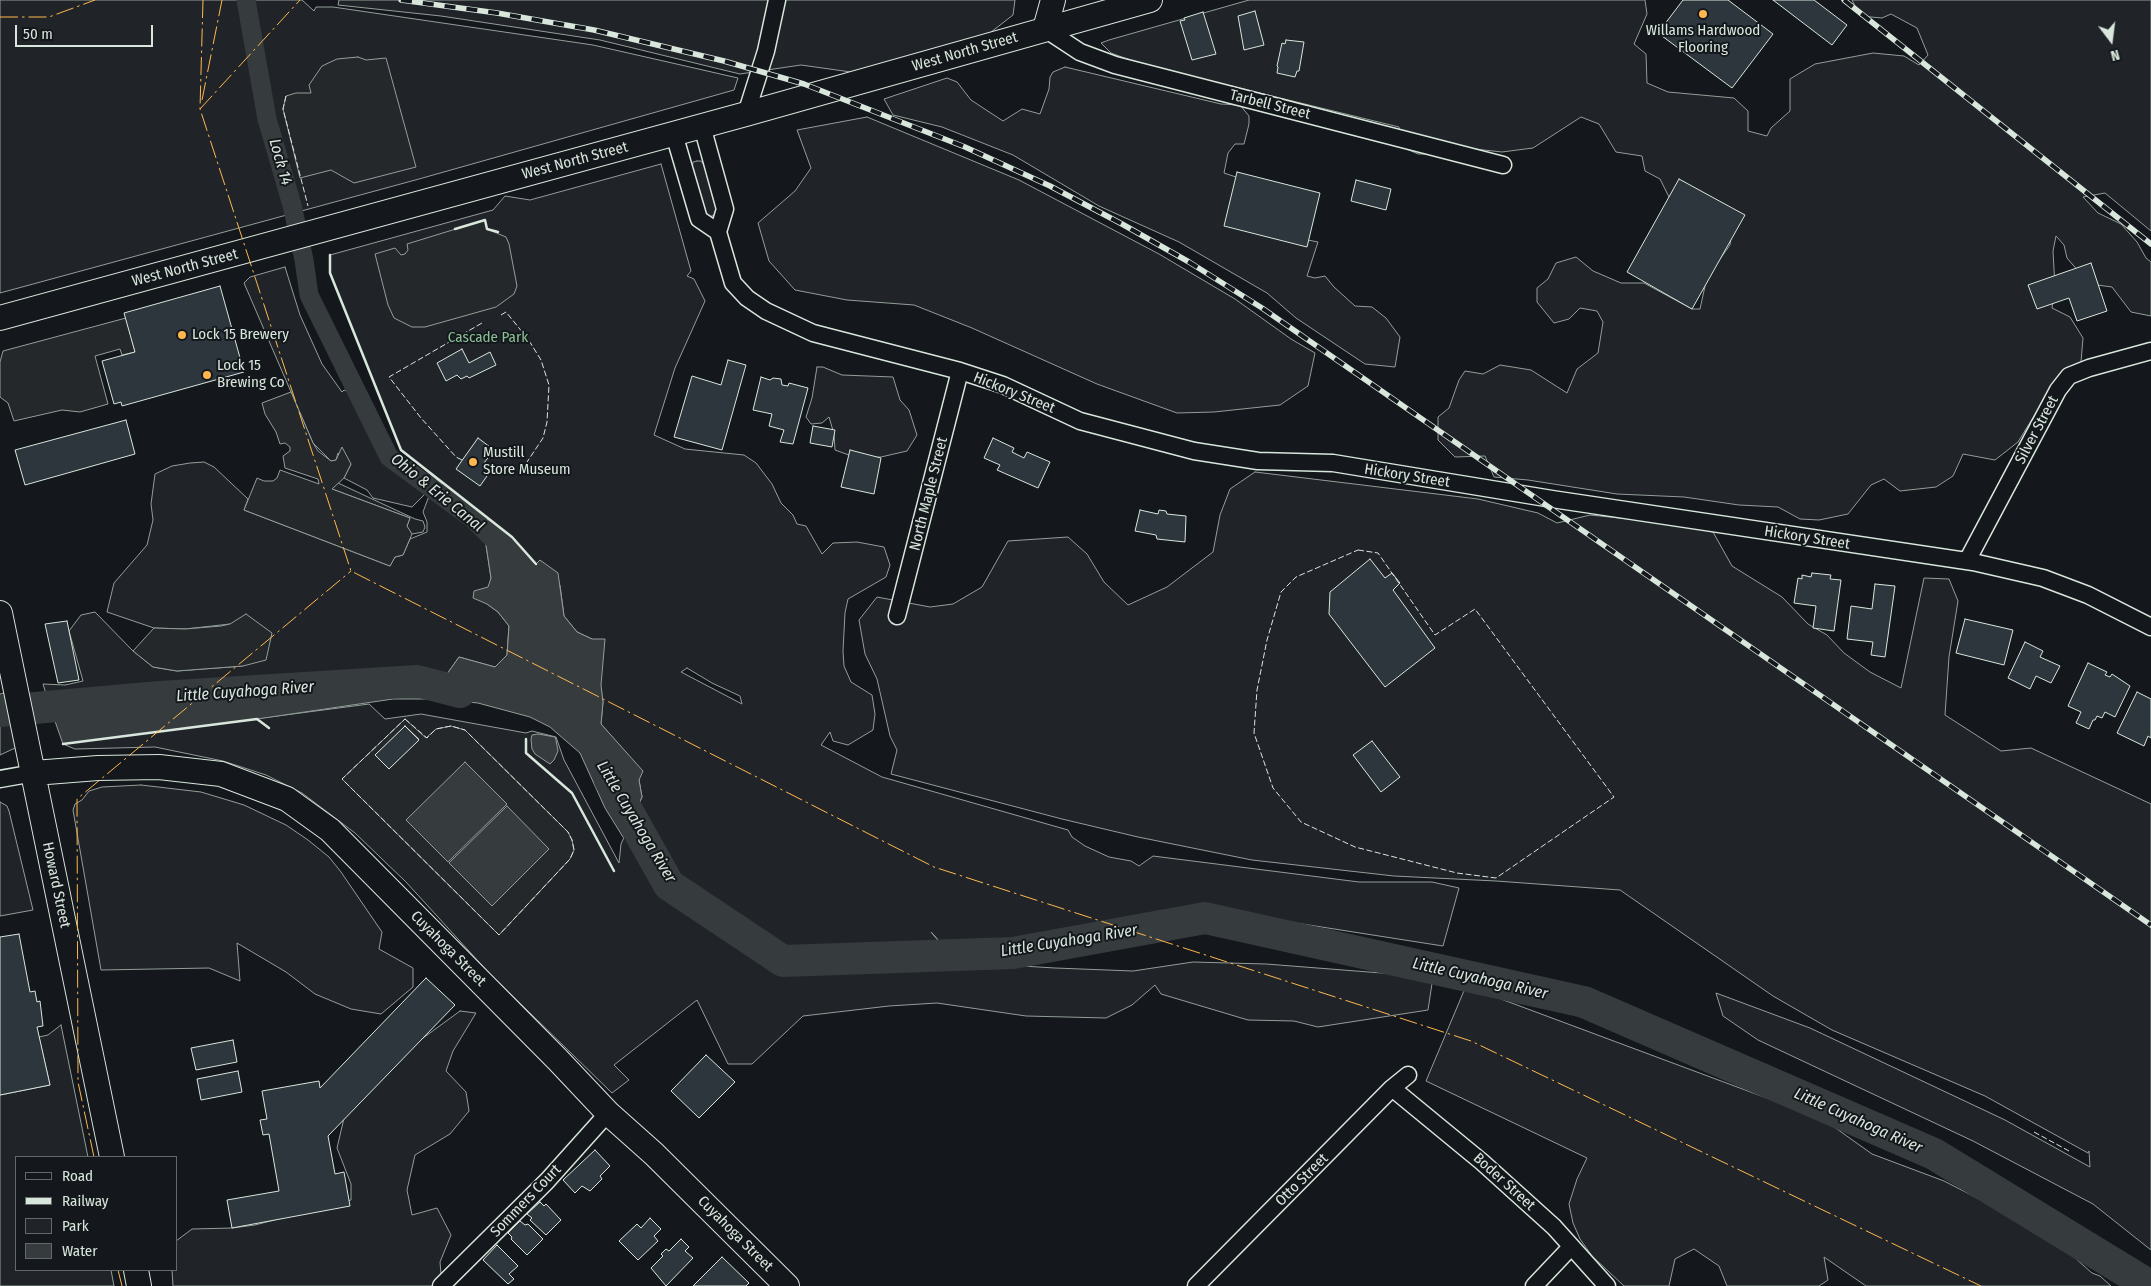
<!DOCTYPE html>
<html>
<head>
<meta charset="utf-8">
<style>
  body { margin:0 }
  #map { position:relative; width:2151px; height:1286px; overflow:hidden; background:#14181c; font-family:"Fira Sans Condensed",sans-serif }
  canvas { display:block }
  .legend { position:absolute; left:15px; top:1156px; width:162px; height:115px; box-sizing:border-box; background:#14181c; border:1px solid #626a69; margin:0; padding:6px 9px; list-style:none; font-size:15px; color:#d8e6dc }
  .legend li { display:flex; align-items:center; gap:10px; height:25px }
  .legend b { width:25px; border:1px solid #626a69 }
  .north { position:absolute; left:2086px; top:15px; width:50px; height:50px; -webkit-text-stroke:4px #14181c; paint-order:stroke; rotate:165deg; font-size:14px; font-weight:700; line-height:20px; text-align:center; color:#d8e6dc }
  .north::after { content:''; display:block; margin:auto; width:18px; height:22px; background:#d8e6dc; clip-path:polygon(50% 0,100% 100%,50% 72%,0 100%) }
  .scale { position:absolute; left:15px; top:25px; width:138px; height:22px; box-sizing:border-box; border:2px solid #d8e6dc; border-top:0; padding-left:6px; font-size:15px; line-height:18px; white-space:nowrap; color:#d8e6dc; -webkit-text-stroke:4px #14181c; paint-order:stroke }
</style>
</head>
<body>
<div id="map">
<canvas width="2151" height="1286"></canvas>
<ul class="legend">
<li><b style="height:6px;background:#14181c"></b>Road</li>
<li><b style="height:6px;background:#d8e6dc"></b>Railway</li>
<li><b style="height:14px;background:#202428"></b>Park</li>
<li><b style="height:14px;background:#363b3e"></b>Water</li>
</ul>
<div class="north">N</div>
<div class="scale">50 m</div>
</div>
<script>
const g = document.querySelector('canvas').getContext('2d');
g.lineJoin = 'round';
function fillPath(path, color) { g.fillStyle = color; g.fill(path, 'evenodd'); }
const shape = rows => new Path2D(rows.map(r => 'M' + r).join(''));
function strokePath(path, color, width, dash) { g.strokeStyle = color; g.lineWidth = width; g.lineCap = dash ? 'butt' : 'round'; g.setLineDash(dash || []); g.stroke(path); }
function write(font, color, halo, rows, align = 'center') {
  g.font = font + ' "Fira Sans Condensed",sans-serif'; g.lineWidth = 4; g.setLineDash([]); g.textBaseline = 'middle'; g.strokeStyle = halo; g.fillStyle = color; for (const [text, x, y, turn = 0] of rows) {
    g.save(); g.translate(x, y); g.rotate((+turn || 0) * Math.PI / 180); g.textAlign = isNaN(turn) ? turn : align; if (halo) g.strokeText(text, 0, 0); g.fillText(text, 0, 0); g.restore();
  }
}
const green = shape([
  [0,0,302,0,314,11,316,7,333,7,593,45,738,78,734,90,419,179,0,293,0,0],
  [339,0,1015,0,1013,15,986,36,858,73,801,65,740,74,600,40,441,16,338,5,339,0],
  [1249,0,1645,0,1647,14,1634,44,1646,54,1647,83,1668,92,1734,98,1748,111,1748,131,1767,136,1771,128,1790,111,1790,79,1815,64,1873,53,1904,56,1919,65,1928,55,1917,28,1891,14,1882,18,1860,16,1852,0,2151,0,2151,231,2105,193,2083,197,2098,213,2121,224,2137,242,2146,258,2151,262,2151,316,2131,312,2112,287,2097,285,2079,272,2067,258,2064,245,2056,236,2053,251,2055,287,2052,308,2070,317,2083,338,2081,362,2066,386,2045,398,2018,442,1995,460,1963,454,1953,476,1936,487,1900,491,1884,479,1871,485,1848,514,1819,520,1800,519,1778,507,1739,505,1684,497,1617,494,1528,480,1494,477,1485,456,1455,457,1438,440,1438,417,1449,408,1459,380,1465,371,1483,374,1500,365,1531,370,1567,393,1577,369,1598,353,1603,322,1597,311,1580,308,1569,319,1554,323,1537,302,1537,288,1548,279,1556,263,1576,257,1593,271,1621,283,1644,283,1692,309,1700,309,1707,277,1730,245,1733,223,1671,201,1660,179,1645,171,1642,156,1616,152,1599,124,1581,117,1533,148,1502,152,1475,149,1440,154,1418,154,1400,146,1399,127,1141,64,1111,53,1101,43,1109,40,1249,0],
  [1065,67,1221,104,1240,105,1249,116,1249,124,1244,144,1235,144,1228,153,1224,173,1236,177,1308,240,1318,242,1307,276,1315,278,1325,276,1334,287,1355,306,1372,307,1386,318,1400,337,1395,367,1365,364,1296,318,1267,293,1179,242,1099,206,1013,155,942,127,893,115,884,99,947,78,957,82,971,100,1003,121,1022,109,1040,114,1049,89,1050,77,1053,72,1065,67],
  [867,117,1019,180,1159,254,1235,299,1291,339,1315,353,1308,386,1280,405,1214,412,1177,413,1097,384,972,328,914,305,847,300,795,290,769,261,758,223,795,191,811,168,797,130,867,117],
  [697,161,701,161,704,165,716,209,716,214,712,216,707,217,692,169,693,162,697,161],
  [661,164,691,271,687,276,694,279,705,301,675,368,654,435,685,449,744,455,756,463,772,484,781,503,793,515,797,524,806,526,822,554,833,543,857,542,884,547,890,565,886,577,848,599,845,613,843,651,844,666,851,682,872,695,875,714,873,730,848,745,833,741,830,732,821,745,882,777,1068,830,1072,837,1085,846,1109,857,1131,861,1139,866,1153,856,1359,882,1432,882,1459,888,1443,946,1296,923,1231,917,1210,917,1219,921,1205,918,1013,953,952,955,931,932,956,962,1055,968,1133,971,1193,962,1266,964,1433,977,1428,1010,1318,1027,1294,1021,1248,1020,1161,994,1155,985,1132,1005,1106,1018,1026,1016,937,1003,889,1006,803,1016,752,1064,728,1064,697,1000,614,1065,629,1080,612,1093,489,973,406,882,355,833,302,793,266,775,223,761,155,747,75,749,63,744,369,704,385,719,421,714,526,733,532,731,556,737,564,760,619,863,621,844,642,797,639,780,627,754,601,724,603,702,592,639,577,632,564,616,560,585,536,564,512,537,488,519,486,545,491,578,487,604,498,612,509,626,507,655,495,667,459,657,447,674,417,681,218,693,50,707,43,684,65,685,83,681,69,631,81,615,95,612,133,651,153,667,177,671,243,666,230,624,185,629,154,628,107,612,114,583,147,545,153,520,151,504,155,474,172,466,190,463,204,462,214,467,248,499,244,510,390,566,395,557,403,555,410,539,427,532,427,522,423,512,429,496,442,484,401,450,330,273,330,255,493,210,505,196,530,200,661,164],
  [687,668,712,683,740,696,742,704,681,672,687,668],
  [285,267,300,315,322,364,342,392,344,390,365,398,380,419,382,436,404,463,422,476,425,494,412,507,373,498,367,490,344,478,351,464,338,453,336,460,331,461,313,443,244,283,250,277,285,267],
  [817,367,823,367,842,375,893,377,900,400,909,410,917,435,907,451,881,457,857,458,835,450,834,434,829,417,822,423,811,424,806,417,812,398,817,367],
  [1255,472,1478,499,1538,513,1557,523,1590,515,1678,524,1713,532,1732,566,1782,597,1808,624,1827,635,1844,653,1870,672,1901,688,1924,578,1949,579,1958,601,1949,657,1945,715,2001,751,2031,748,2151,804,2151,1250,2093,1204,1973,1141,1758,1040,1723,1016,1716,993,1810,1028,2005,1120,2090,1167,2089,1151,2088,1153,1985,1096,1832,1030,1773,996,1620,890,1496,881,1394,876,1252,860,1138,837,1062,819,891,774,897,750,890,736,877,679,865,654,859,620,877,597,930,607,953,604,982,587,1008,541,1068,537,1087,554,1104,582,1128,605,1167,587,1213,552,1220,515,1230,489,1255,472],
  [338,483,415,519,423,521,425,527,423,532,412,534,408,530,407,526,410,518,332,489,338,483],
  [17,690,28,742,0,755,0,694,17,690],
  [141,785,201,792,244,805,286,825,308,840,329,857,341,872,369,913,382,932,379,949,413,968,413,987,381,1014,351,1009,315,994,286,972,237,943,240,981,209,968,101,970,73,810,75,804,82,800,89,791,102,787,141,785],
  [0,802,7,806,9,811,33,910,0,916,0,802],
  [1466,986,1823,1119,1872,1154,1944,1181,2049,1235,2092,1273,2100,1276,2111,1286,1866,1286,1824,1257,1828,1280,1819,1286,1727,1286,1719,1266,1694,1249,1675,1259,1669,1286,1624,1286,1592,1256,1580,1239,1573,1223,1569,1204,1577,1179,1587,1158,1426,1081,1466,986],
  [460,1011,476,1013,453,1051,446,1071,466,1092,469,1111,450,1134,415,1155,407,1190,412,1215,437,1208,451,1235,440,1262,442,1286,173,1286,172,1270,176,1270,176,1241,192,1229,232,1228,255,1225,351,1200,351,1184,337,1148,344,1118,419,1041,460,1011],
  [61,1025,88,1157,16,1157,16,1270,111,1270,114,1286,0,1286,0,1095,50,1085,39,1037,48,1035,61,1025]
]);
const parking = shape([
  [358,57,366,60,386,58,416,167,354,183,331,170,300,178,283,109,286,96,296,93,311,93,309,85,322,66,337,59,358,57],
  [485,220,487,229,506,237,509,244,517,286,514,294,496,307,425,327,412,327,394,318,388,305,375,254,395,248,401,255,405,254,408,250,407,244,485,220],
  [126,318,135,352,122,355,120,349,95,356,108,404,80,412,62,410,14,421,8,403,0,397,0,362,3,351,126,318],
  [291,392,313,443,318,451,331,461,336,460,342,447,351,464,344,478,332,489,410,518,407,526,412,534,403,555,395,557,390,566,244,510,257,478,264,481,273,481,277,478,280,470,319,484,318,479,285,468,283,456,290,451,290,447,285,443,280,444,276,432,265,414,262,403,291,392],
  [246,614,272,633,266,660,243,666,177,671,153,667,133,651,154,628,185,629,221,626,230,624,246,614],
  [405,719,426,738,436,729,451,726,465,730,568,832,572,840,574,850,570,859,499,935,342,779,405,719],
  [405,726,419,739,389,769,376,755,405,726]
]);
const water = shape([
  [488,519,512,537,536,564,540,560,558,573,564,616,577,632,592,639,605,639,601,685,603,702,601,724,643,771,639,780,642,797,623,837,605,808,580,753,550,727,530,717,478,703,437,699,393,699,257,719,63,744,50,707,218,693,417,681,447,674,459,657,495,667,507,655,509,626,498,612,487,604,473,598,474,591,488,587,491,578,486,545,488,519],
  [538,734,555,737,556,740,558,751,554,760,550,764,535,754,532,749,531,739,532,735,538,734],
  [465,762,507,804,448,862,406,820,465,762],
  [507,806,549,849,492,906,449,863,507,806]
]);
const canal = shape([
  [246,0,267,119,292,205,304,260,309,295,389,457,473,519,504,550]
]);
const river = shape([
  [0,711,160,697,417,681,460,692],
  [610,780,669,885,783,961,1013,953,1205,918,1584,1002,1934,1154,2150,1286]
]);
const building = shape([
  [1683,0,1728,0,1773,34,1732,88,1658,33,1683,0],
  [1773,0,1814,0,1847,25,1832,45,1773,0],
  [1255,11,1264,45,1244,50,1238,16,1255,11],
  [1203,12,1216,54,1192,60,1180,21,1185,20,1184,18,1203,12],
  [1286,40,1304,42,1299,71,1297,71,1295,77,1277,73,1278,67,1277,66,1282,43,1285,44,1286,40],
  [1237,172,1320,193,1307,247,1224,226,1237,172],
  [1679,179,1745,215,1692,309,1627,272,1679,179],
  [1356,180,1391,189,1386,210,1351,201,1356,180],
  [2091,263,2107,311,2077,321,2069,298,2037,309,2028,285,2091,263],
  [220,286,244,372,122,406,121,402,114,404,102,361,135,352,124,313,220,286],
  [462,349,469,363,490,352,496,365,469,378,467,376,461,379,457,375,446,381,437,363,462,349],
  [728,360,746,365,722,450,674,437,692,376,721,385,728,360],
  [761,377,770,380,773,378,781,379,782,385,788,386,789,383,808,388,793,444,780,442,784,430,769,426,772,414,753,410,761,377],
  [126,420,135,454,25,485,15,450,126,420],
  [813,426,835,430,832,447,810,443,813,426],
  [478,438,494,450,484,463,492,469,480,486,456,469,478,438],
  [993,438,1014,448,1012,452,1024,458,1027,452,1050,462,1038,488,997,470,1000,465,984,458,993,438],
  [850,450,881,458,874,494,841,487,850,450],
  [1140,510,1158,514,1159,510,1166,511,1167,514,1186,516,1185,542,1157,539,1156,535,1135,531,1140,510],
  [1370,559,1385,578,1392,573,1400,583,1393,590,1435,648,1385,687,1329,614,1330,592,1370,559],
  [1812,573,1831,575,1830,579,1841,580,1834,631,1813,628,1816,606,1794,603,1798,578,1802,579,1802,575,1811,577,1812,573],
  [1875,584,1895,586,1885,657,1871,655,1873,642,1847,639,1851,606,1872,609,1875,584],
  [1965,619,2013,630,2004,665,1956,653,1965,619],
  [67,621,79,680,58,683,45,624,67,621],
  [2025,642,2043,651,2040,657,2060,666,2051,683,2036,676,2030,689,2008,678,2025,642],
  [2088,663,2107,672,2105,675,2110,677,2112,674,2130,686,2115,717,2105,712,2102,718,2097,716,2095,720,2093,720,2089,729,2076,723,2081,712,2068,706,2088,663],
  [2137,692,2151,699,2151,738,2148,736,2144,746,2117,733,2137,692],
  [405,726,419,740,389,769,375,755,405,726],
  [1372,741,1400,777,1381,792,1353,755,1372,741],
  [19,934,30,992,35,991,37,1002,40,1001,43,1026,37,1027,50,1085,0,1095,0,937,19,934],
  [426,978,455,1005,328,1136,335,1174,344,1172,350,1206,232,1228,227,1200,279,1191,269,1134,263,1135,260,1120,267,1119,262,1091,319,1081,320,1088,426,978],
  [233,1040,237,1062,196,1070,191,1048,233,1040],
  [706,1055,735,1082,699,1118,671,1091,706,1055],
  [238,1071,242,1092,201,1100,197,1079,238,1071],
  [595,1150,610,1166,600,1176,602,1179,590,1191,582,1186,575,1193,563,1180,595,1150],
  [540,1202,544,1206,546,1204,561,1220,546,1235,530,1220,532,1218,527,1214,540,1202],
  [650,1218,661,1229,654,1236,658,1241,638,1260,619,1241,637,1224,641,1228,650,1218],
  [520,1221,525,1225,528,1224,543,1239,527,1255,511,1239,512,1237,508,1233,520,1221],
  [681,1239,689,1247,685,1251,693,1258,666,1286,651,1268,663,1256,661,1254,666,1249,669,1251,681,1239],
  [497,1245,518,1266,509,1274,514,1279,508,1284,483,1260,497,1245],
  [722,1257,749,1283,746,1286,693,1286,722,1257]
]);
const street = shape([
  [1045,29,1080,52,1115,65,1503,165],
  [746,114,766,51,777,0],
  [702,126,725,209,718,232,733,283,747,298,766,311,813,333,960,371,1003,385,1080,421,1194,451,1258,461,1333,463,1552,499,1973,562,2043,578,2088,595,2151,627],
  [674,134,699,219,718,232],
  [1967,561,2058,390,2069,376,2089,368,2151,351],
  [897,616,960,371],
  [0,779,34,773],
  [1392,1088,1482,1162,1554,1227,1607,1286],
  [441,1286,547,1181,608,1113],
  [1196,1286,1392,1088,1408,1075],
  [1534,1286,1571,1247]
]);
const secondary = shape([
  [1045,29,1053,0],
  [0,318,746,114,1150,0],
  [0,613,112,1157],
  [34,773,98,768,159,767,221,774,287,799,330,830,558,1060,608,1113,654,1154,787,1286],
  [136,1270,139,1286]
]);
const rail = shape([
  [401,0,497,13,594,30,724,61,804,84,965,147,1050,186,1122,224,1189,262,1262,308,2151,925],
  [1844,0,2151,244]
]);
const fence = shape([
  [286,96,283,109,308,206],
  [501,315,506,312,528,339,541,360,549,385,547,422,543,438,521,471],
  [462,460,456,457,421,418,389,377,482,323],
  [1358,550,1378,553,1435,635,1475,609,1614,797,1496,878,1457,873,1355,847,1301,822,1273,788,1254,733,1257,690,1267,640,1281,592,1296,577,1358,550],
  [405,719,427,738,436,729,451,726,465,730,568,832,572,840,574,850,570,859,499,935,342,779,405,719],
  [2034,1132,2069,1151]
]);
const wall = shape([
  [455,229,485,220,487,229,498,232],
  [330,255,330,273,401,450,512,537,536,564],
  [526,739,526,753,572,793,614,871],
  [63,744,257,719,269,728]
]);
const power = shape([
  [203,0,200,109,351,571,934,867,1471,1041,1981,1286],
  [0,17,49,17,95,0],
  [202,100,222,0],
  [200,109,300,0],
  [94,1157,78,1082,77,799,351,571],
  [118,1270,122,1286]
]);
const markers = [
  [1703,14,5,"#ffb74d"],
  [182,335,5,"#ffb74d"],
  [207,375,5,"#ffb74d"],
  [473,462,5,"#ffb74d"]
];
const poiNames = [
  ["Willams Hardwood",1703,31,"center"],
  ["Flooring",1703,48,"center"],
  ["Lock 15 Brewery",192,335],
  ["Lock 15",217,366],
  ["Brewing Co",217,383],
  ["Mustill",483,453],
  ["Store Museum",483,470]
];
const streetNames = [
  ["West North Street",965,52,-16],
  ["Tarbell Street",1270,105,14],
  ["West North Street",575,161,-15],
  ["West North Street",185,268,-15],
  ["Hickory Street",1014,393,22],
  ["Silver Street",2037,430,-62],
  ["Hickory Street",1407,476,9],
  ["North Maple Street",929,494,-76],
  ["Hickory Street",1807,538,9],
  ["Howard Street",56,885,78],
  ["Cuyahoga Street",448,949,45],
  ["Otto Street",1302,1180,-45],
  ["Boder Street",1504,1182,42],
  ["Sommers Court",526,1201,-46],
  ["Cuyahoga Street",735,1234,45]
];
const parkNames = [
  ["Cascade Park",488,338]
];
const waterNames = [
  ["Lock 14",280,162,74],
  ["Ohio & Erie Canal",437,493,39],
  ["Little Cuyahoga River",245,692,-4],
  ["Little Cuyahoga River",636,822,59],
  ["Little Cuyahoga River",1069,941,-9],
  ["Little Cuyahoga River",1480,979,13],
  ["Little Cuyahoga River",1858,1121,24]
];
fillPath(green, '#202428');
strokePath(green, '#939e99', 1);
fillPath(parking, '#24282b');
strokePath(parking, '#939e99', 1);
fillPath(water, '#363b3e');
strokePath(water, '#939e99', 1);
strokePath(canal, '#363b3e', 19);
strokePath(river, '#363b3e', 32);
fillPath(building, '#2c363c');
strokePath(building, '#d8e6dc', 1);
strokePath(street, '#d8e6dc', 19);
strokePath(secondary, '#d8e6dc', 26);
strokePath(street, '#14181c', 16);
strokePath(secondary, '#14181c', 24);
strokePath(rail, '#d8e6dc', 5.5);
strokePath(rail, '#14181c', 4, [11]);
strokePath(fence, '#d8e6dc', 1, [6, 2.5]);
strokePath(wall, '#d8e6dc', 2.5);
strokePath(power, '#ffb74d', 1, [18, 4, 2.5, 4]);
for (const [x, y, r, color] of markers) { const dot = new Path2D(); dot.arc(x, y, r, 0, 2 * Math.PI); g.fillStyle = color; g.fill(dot); strokePath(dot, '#14181c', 2); }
write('15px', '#d8e6dc', '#14181c', poiNames, 'left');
write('15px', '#d8e6dc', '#14181c', streetNames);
write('15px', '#8ac095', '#14181c', parkNames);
write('italic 16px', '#d8e6dc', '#14181c', waterNames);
</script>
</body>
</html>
